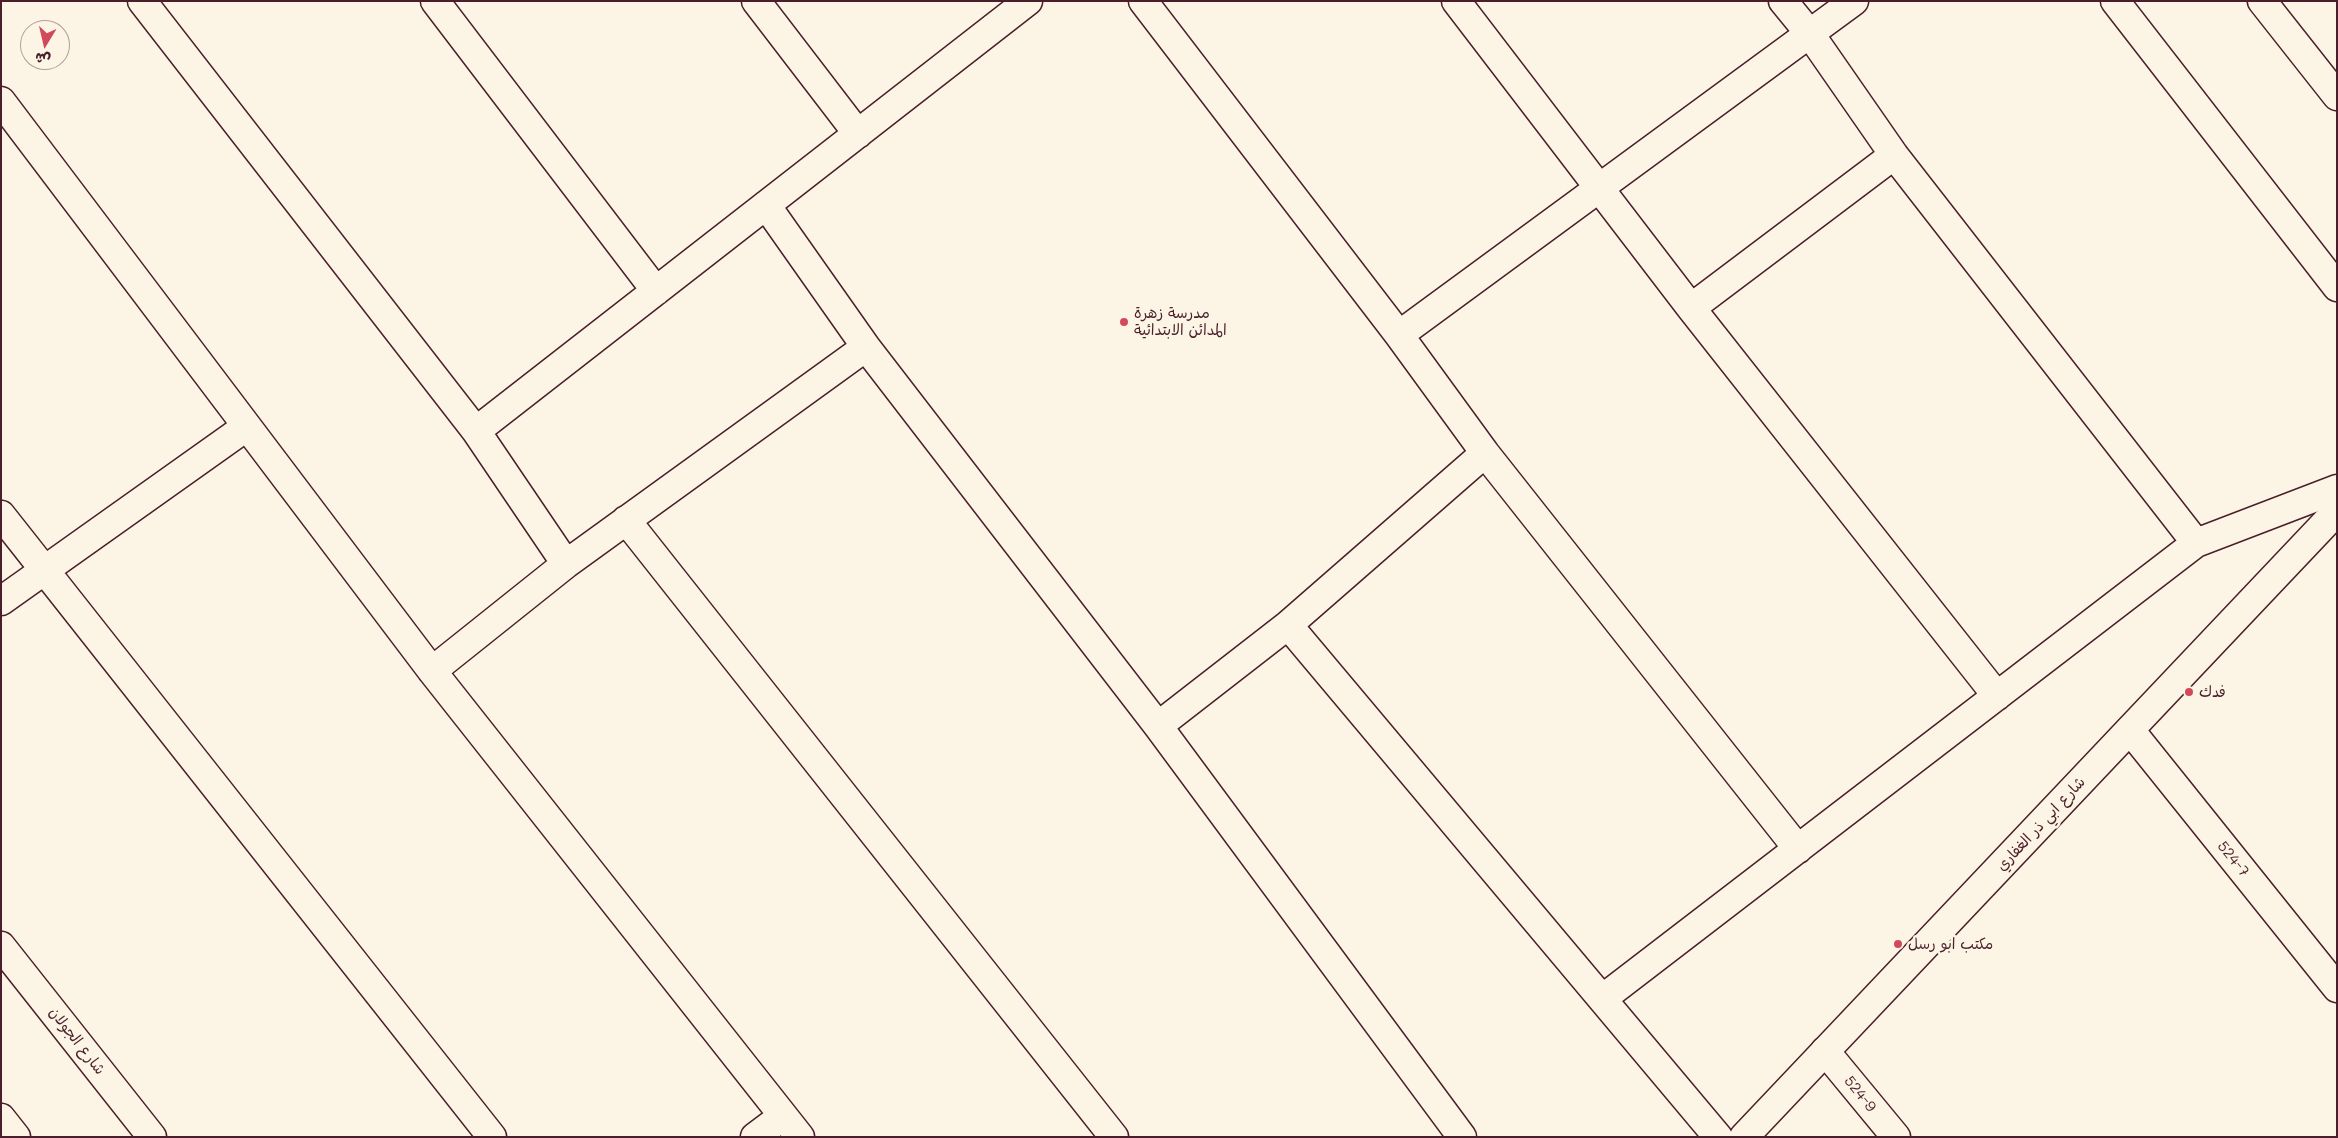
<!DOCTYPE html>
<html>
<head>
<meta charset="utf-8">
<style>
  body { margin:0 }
  #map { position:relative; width:2338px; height:1138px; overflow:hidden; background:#fcf5e5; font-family:Mali,"Playpen Sans Arabic",sans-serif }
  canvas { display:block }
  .frame { position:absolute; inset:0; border:2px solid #4a1f2b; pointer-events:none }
  .north { position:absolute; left:20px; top:20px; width:50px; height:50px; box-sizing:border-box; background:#fcf5e5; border:1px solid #b59f9b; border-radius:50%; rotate:189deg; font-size:14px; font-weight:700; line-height:20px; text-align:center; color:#4a1f2b }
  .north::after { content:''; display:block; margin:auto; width:18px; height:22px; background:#d1495b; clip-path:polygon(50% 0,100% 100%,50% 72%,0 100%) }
</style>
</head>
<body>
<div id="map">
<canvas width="2338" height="1138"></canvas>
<div class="frame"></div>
<div class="north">ش</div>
</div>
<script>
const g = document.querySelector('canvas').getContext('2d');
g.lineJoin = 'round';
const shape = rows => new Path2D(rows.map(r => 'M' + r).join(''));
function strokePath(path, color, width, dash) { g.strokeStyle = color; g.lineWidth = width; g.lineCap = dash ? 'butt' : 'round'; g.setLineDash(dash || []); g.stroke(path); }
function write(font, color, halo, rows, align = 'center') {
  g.font = font + ' Mali,"Playpen Sans Arabic",sans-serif'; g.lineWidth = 5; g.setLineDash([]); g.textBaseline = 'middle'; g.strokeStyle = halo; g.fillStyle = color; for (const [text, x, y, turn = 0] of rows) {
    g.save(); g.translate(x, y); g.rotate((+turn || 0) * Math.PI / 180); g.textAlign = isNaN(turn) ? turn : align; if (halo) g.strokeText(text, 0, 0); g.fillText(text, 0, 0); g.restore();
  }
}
const minor = shape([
  [142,1,476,431,566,564],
  [435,1,656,291],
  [756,1,858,134],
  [1143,1,1399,335,1485,453,1798,849],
  [1456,1,1691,308,1997,696],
  [1783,1,1810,34,1894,155,2196,543],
  [1,101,432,671,800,1137],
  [766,205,866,347,1158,726,1462,1137],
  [1691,308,1894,155],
  [1399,335,1854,1],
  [476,431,1028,1],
  [1,515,492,1137],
  [626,520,1114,1137],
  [1,601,246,427],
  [1288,625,1718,1137],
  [432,671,566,564,866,347],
  [1158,726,1288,625,1485,453],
  [2130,730,2337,988],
  [1602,999,2196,543,2337,489],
  [1825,1051,1896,1137],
  [755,1137,783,1116]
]);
const tertiary = shape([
  [2115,1,2337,287],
  [2262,1,2337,96],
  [1,946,152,1137],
  [1,1118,16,1137]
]);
const secondary = shape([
  [1744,1137,2337,511]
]);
const markers = [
  [1124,322,5,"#d1495b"],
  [2189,692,5,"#d1495b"],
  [1898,944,5,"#d1495b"]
];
const poiNames = [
  ["مدرسة زهرة",1134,313],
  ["المدائن الابتدائية",1134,330],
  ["فدك",2199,692],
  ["مكتب ابو رسل",1908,944]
];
const streetNames = [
  ["شارع ابي ذر الغفاري",2041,824,-47],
  ["524-7",2233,859,51],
  ["شارع الجولان",77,1041,52],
  ["524-9",1860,1094,51]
];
strokePath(minor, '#4a1f2b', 31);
strokePath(tertiary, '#4a1f2b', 31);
strokePath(secondary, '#4a1f2b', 31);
strokePath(minor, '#fcf5e5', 28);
strokePath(tertiary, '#fcf5e5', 28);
strokePath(secondary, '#fcf5e5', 28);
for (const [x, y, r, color] of markers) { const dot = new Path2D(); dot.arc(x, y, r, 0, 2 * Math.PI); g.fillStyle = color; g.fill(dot); strokePath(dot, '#fcf5e5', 2); }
write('15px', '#4a1f2b', '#fcf5e5', poiNames, 'left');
write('15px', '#4a1f2b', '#fcf5e5', streetNames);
</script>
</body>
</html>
